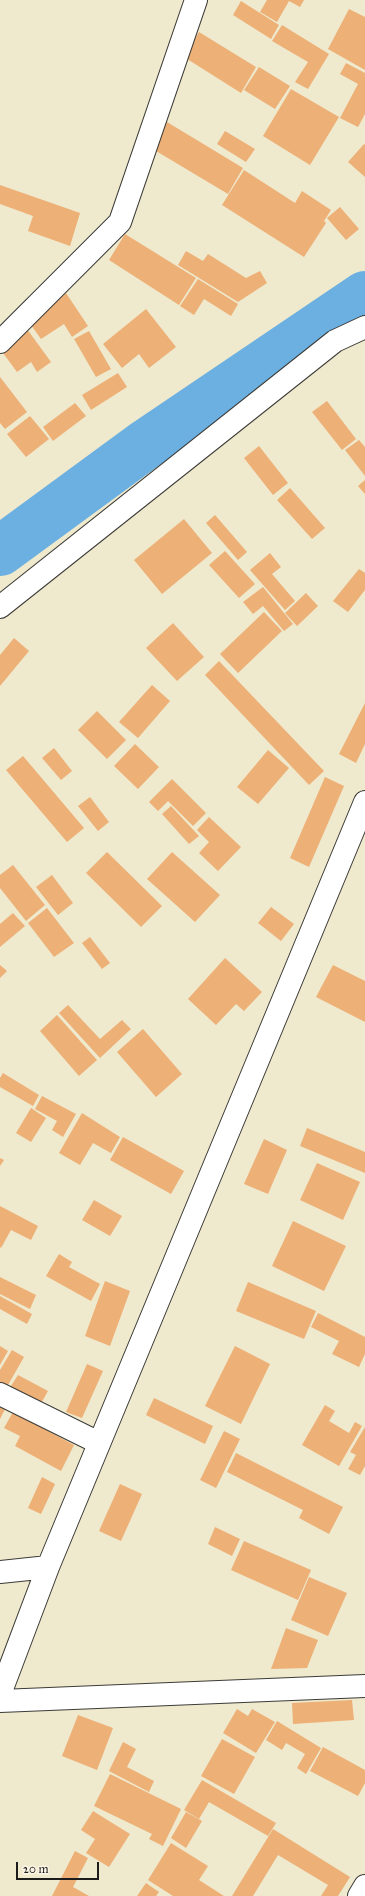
<!DOCTYPE html>
<html>
<head>
<meta charset="utf-8">
<style>
  body { margin:0 }
  #map { position:relative; width:365px; height:1896px; overflow:hidden; background:#efe9cd; font-family:"IM FELL Great Primer",serif }
  canvas { display:block }
  .scale { position:absolute; left:16px; top:1862px; width:83px; height:18px; box-sizing:border-box; border:2px solid #1c1c1c; border-top:0; padding-left:5px; font-size:12px; line-height:14px; white-space:nowrap; color:#1c1c1c; -webkit-text-stroke:3px #fcf5e5; paint-order:stroke }
</style>
</head>
<body>
<div id="map">
<canvas width="365" height="1896"></canvas>
<div class="scale">20 m</div>
</div>
<script>
const g = document.querySelector('canvas').getContext('2d');
g.lineJoin = 'round';
const shape = rows => new Path2D(rows.map(r => 'M' + r).join(''));
function strokePath(path, color, width, dash) { g.strokeStyle = color; g.lineWidth = width; g.lineCap = dash ? 'butt' : 'round'; g.setLineDash(dash || []); g.stroke(path); }
function fillPath(path, color) { g.fillStyle = color; g.fill(path, 'evenodd'); }
const river = shape([
  [0,551,146,444,365,296]
]);
const building = shape([
  [267,0,304,0,300,7,289,1,277,22,260,12],
  [241,1,279,25,271,39,233,15],
  [349,9,365,17,365,70,328,49],
  [282,25,329,54,308,89,295,82,308,62,272,41],
  [199,32,256,67,241,93,184,57],
  [346,63,365,73,365,114,358,127,340,118,358,84,340,74],
  [259,67,290,86,275,109,244,90],
  [291,89,339,117,310,165,263,136],
  [167,122,243,168,228,194,151,148],
  [225,131,255,149,246,162,217,144],
  [364,144,365,145,365,177,348,162],
  [244,170,295,203,302,191,331,210,324,221,326,223,304,257,222,205],
  [0,185,80,213,70,246,28,231,33,216,0,204],
  [340,207,359,229,346,240,327,218],
  [125,234,196,278,179,305,109,260],
  [186,251,203,261,208,254,246,278,260,271,267,283,238,302,178,265],
  [198,279,238,304,231,316,204,299,194,315,180,306],
  [66,293,88,326,72,337,64,324,41,339,31,325],
  [146,309,176,347,149,368,139,354,122,368,103,344],
  [27,329,51,362,37,372,31,362,17,372,3,353],
  [89,331,111,369,96,377,74,339],
  [118,373,127,387,91,410,82,395],
  [0,377,27,412,5,429,0,423],
  [327,401,356,439,342,450,312,412],
  [75,403,86,416,53,441,43,427],
  [30,416,49,439,26,457,7,434],
  [359,440,365,447,365,476,345,450],
  [259,446,288,483,273,495,244,458],
  [365,480,365,494,358,486],
  [290,488,325,528,312,539,277,500],
  [215,515,247,552,238,560,206,523],
  [184,519,212,553,162,594,134,560],
  [225,551,255,584,239,598,209,565],
  [270,553,281,567,272,574,295,601,285,610,250,570],
  [359,569,365,573,365,590,348,612,333,601],
  [263,587,293,624,284,631,263,606,253,614,243,602],
  [306,593,318,606,297,626,285,613],
  [264,612,282,631,238,673,220,654],
  [173,623,204,657,177,681,146,648],
  [14,638,29,651,0,686,0,655],
  [219,661,324,771,309,785,205,675],
  [152,685,170,701,138,738,119,722],
  [365,703,365,744,356,763,339,754],
  [97,711,126,740,107,759,78,730],
  [135,744,159,767,138,789,114,766],
  [54,748,72,771,61,780,42,758],
  [268,750,289,768,258,804,237,787],
  [23,756,84,828,67,842,6,770],
  [325,777,344,786,309,867,290,858],
  [172,779,206,813,193,826,168,801,158,811,149,802],
  [90,797,109,822,98,831,78,806],
  [171,806,199,836,189,844,162,814],
  [209,817,241,847,218,871,199,853,209,842,197,830],
  [107,852,162,906,141,927,86,873],
  [172,852,220,895,195,922,147,879],
  [13,865,45,905,26,921,0,888,0,875],
  [52,875,73,903,58,915,36,887],
  [271,907,294,924,281,941,258,923],
  [47,908,74,943,54,957,28,923],
  [13,913,25,926,0,947,0,924],
  [90,937,110,963,102,969,82,943],
  [225,958,262,992,244,1011,236,1004,216,1025,188,999],
  [0,965,7,971,0,978],
  [333,965,365,981,365,1022,316,997],
  [68,1005,100,1039,122,1020,131,1029,100,1058,59,1013],
  [57,1015,97,1060,79,1076,40,1031],
  [143,1029,182,1074,156,1097,117,1052],
  [3,1073,39,1095,33,1106,0,1087,0,1078],
  [42,1096,76,1114,63,1137,52,1130,57,1121,35,1109],
  [31,1108,46,1118,31,1142,16,1133],
  [82,1113,120,1137,111,1153,93,1143,80,1165,59,1153],
  [307,1128,365,1152,365,1173,300,1146],
  [123,1137,184,1171,171,1194,110,1160],
  [264,1139,287,1150,268,1194,244,1184],
  [0,1158,4,1160,0,1166],
  [317,1163,360,1182,343,1220,300,1200],
  [94,1200,122,1216,110,1236,82,1220],
  [0,1206,38,1226,31,1240,11,1230,1,1248,0,1247],
  [293,1221,346,1246,324,1291,272,1266],
  [59,1254,72,1262,69,1267,100,1284,91,1301,46,1276],
  [0,1277,36,1295,30,1309,0,1294],
  [105,1281,130,1291,110,1346,85,1336],
  [248,1282,316,1311,304,1339,236,1311],
  [0,1296,32,1314,27,1324,0,1309],
  [318,1313,365,1337,365,1354,359,1367,332,1354,339,1341,311,1327],
  [0,1346,8,1351,0,1365],
  [235,1346,270,1364,241,1424,205,1406],
  [12,1350,24,1357,4,1392,0,1390,0,1370],
  [87,1364,103,1371,82,1418,66,1412],
  [18,1375,48,1391,39,1407,9,1389],
  [154,1398,213,1426,205,1444,146,1415],
  [325,1405,335,1411,329,1421,349,1433,355,1422,362,1426,339,1466,302,1445],
  [0,1407,5,1409,0,1419],
  [13,1412,74,1445,61,1471,15,1446,20,1436,4,1428],
  [365,1427,365,1466,360,1475,348,1469,356,1455,350,1452],
  [224,1431,240,1439,216,1488,200,1480],
  [236,1453,343,1507,329,1534,299,1518,303,1510,227,1472],
  [42,1477,55,1484,41,1514,28,1508],
  [120,1484,142,1494,121,1541,99,1531],
  [215,1527,240,1539,232,1556,208,1544],
  [244,1541,311,1570,298,1600,231,1570],
  [309,1577,347,1593,328,1636,291,1620],
  [286,1628,318,1640,307,1668,271,1669],
  [352,1700,354,1720,293,1724,292,1703],
  [237,1709,248,1716,252,1709,275,1722,256,1753,223,1733],
  [78,1715,113,1728,97,1770,62,1756],
  [277,1721,321,1748,306,1774,297,1768,305,1754,286,1743,282,1750,266,1740],
  [222,1739,255,1757,234,1794,201,1776],
  [123,1742,136,1749,127,1767,154,1781,149,1792,109,1771],
  [323,1747,365,1770,365,1783,358,1796,310,1771],
  [110,1774,181,1809,163,1846,149,1839,152,1834,94,1806],
  [202,1780,276,1823,268,1836,209,1802,199,1819,184,1810],
  [93,1811,130,1834,109,1867,86,1853,95,1839,81,1830],
  [186,1812,202,1821,186,1848,171,1838],
  [273,1829,350,1877,338,1896,321,1896,328,1885,278,1855,253,1896,232,1896],
  [171,1843,208,1866,199,1880,224,1896,173,1896,148,1880],
  [75,1851,88,1858,73,1887,89,1896,52,1896],
  [146,1883,159,1892,156,1896,137,1896]
]);
const minor = shape([
  [0,342,120,222,196,0],
  [0,607,335,341,365,327],
  [0,1394,99,1443],
  [0,1572,48,1567],
  [0,1694,48,1567,365,802],
  [0,1701,365,1686],
  [359,1896,365,1886]
]);
strokePath(river, '#6bb0e1', 50);
fillPath(building, '#edb077');
strokePath(minor, '#3c3b37', 24);
strokePath(minor, '#fff', 22);
</script>
</body>
</html>
